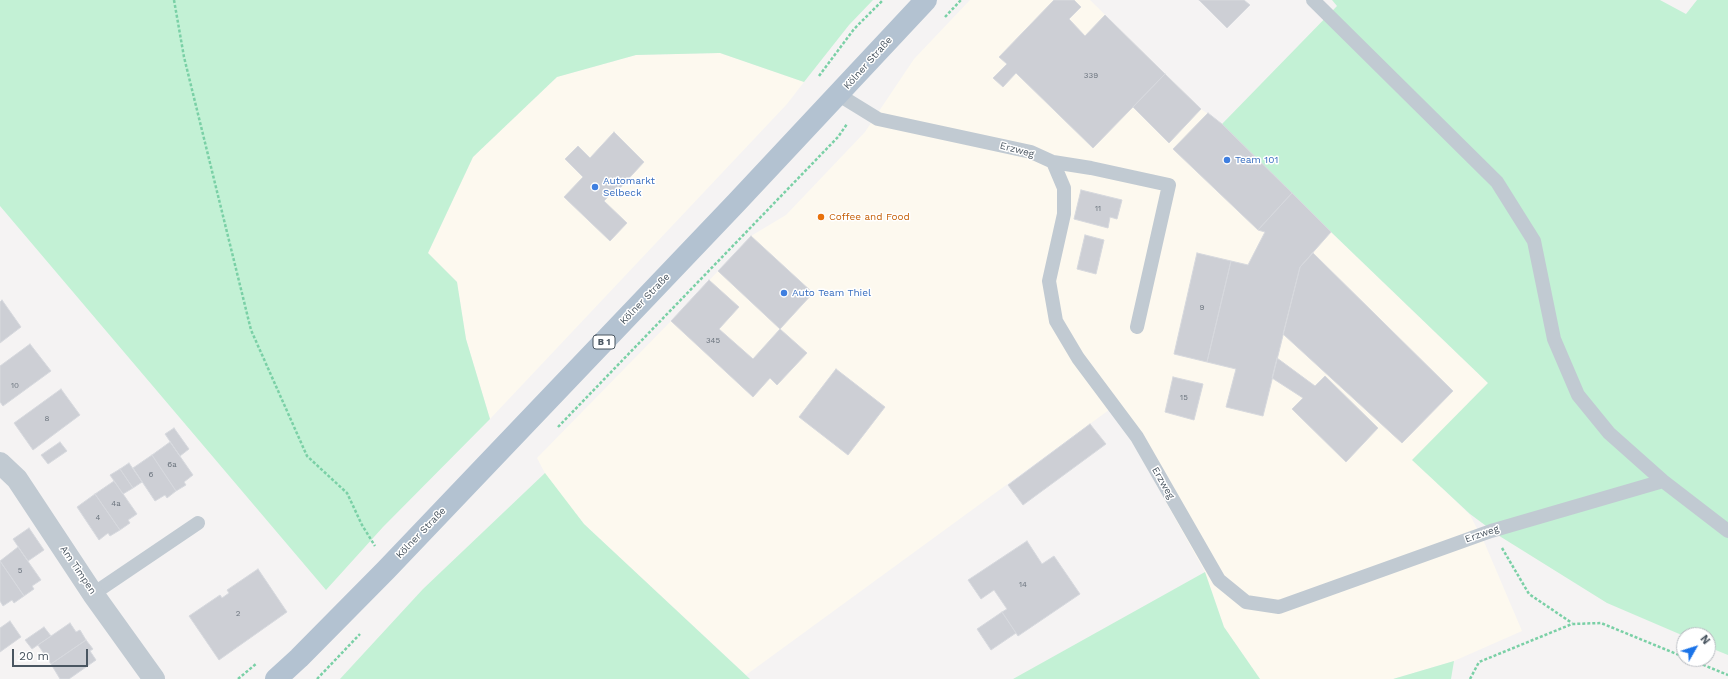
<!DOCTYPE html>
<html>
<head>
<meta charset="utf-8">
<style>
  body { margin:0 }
  #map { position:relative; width:1728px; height:679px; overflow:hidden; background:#f5f3f3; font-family:"Work Sans",sans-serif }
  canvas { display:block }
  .north { position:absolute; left:1676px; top:627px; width:40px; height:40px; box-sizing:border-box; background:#fff; border:1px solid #b7bbc0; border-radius:50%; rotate:51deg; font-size:11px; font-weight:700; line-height:16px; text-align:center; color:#4a5661 }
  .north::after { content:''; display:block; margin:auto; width:14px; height:18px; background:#1a73e8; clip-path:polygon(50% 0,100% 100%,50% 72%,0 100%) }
  .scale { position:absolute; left:12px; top:649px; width:76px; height:18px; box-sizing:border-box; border:2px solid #4a5661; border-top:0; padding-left:5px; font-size:12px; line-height:14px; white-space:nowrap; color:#4a5661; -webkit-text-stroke:3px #fff; paint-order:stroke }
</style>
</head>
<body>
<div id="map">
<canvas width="1728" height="679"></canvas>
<div class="north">N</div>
<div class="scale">20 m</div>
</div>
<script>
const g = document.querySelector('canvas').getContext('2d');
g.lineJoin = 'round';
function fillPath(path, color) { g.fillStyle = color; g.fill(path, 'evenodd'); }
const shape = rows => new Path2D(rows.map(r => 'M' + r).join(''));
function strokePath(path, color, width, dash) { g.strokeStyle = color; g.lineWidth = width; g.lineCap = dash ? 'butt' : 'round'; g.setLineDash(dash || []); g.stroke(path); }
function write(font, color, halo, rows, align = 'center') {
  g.font = font + ' "Work Sans",sans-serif'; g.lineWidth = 3; g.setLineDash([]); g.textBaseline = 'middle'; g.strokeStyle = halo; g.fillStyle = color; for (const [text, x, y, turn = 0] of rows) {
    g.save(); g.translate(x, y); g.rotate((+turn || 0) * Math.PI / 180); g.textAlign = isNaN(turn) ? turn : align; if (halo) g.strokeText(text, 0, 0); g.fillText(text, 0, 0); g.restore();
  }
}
const commercial = shape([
  [970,0,1090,0,1201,109,1222,124,1331,232,1488,383,1413,460,1470,515,1485,544,1522,631,1454,661,1393,679,1260,679,1224,627,1205,572,1113,407,746,675,584,524,548,479,537,458,671,321,751,236,786,215,865,132,914,59],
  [720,53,804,82,787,104,490,419,466,339,457,282,428,253,473,157,557,77,636,55]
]);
const green = shape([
  [0,0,873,0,849,25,804,82,720,53,636,55,557,77,473,157,428,253,457,282,466,339,490,419,383,527,326,590,0,206],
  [1332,0,1660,0,1686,14,1697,0,1728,0,1728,655,1708,647,1708,635,1684,636,1607,603,1501,537,1470,514,1412,460,1488,383,1331,232,1222,124,1337,6],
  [545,473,584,524,750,679,340,679,423,589],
  [1205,572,1224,627,1260,679,1013,679],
  [1454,661,1451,679,1393,679]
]);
const building = shape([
  [1054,0,1074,0,1081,7,1069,19,1085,36,1105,15,1165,74,1093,148,1016,73,1003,87,993,78,1007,64,999,57,1054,0],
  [1199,0,1244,0,1250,5,1227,28,1199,0],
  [1165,74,1201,109,1169,143,1133,107,1165,74],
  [1208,113,1222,124,1292,193,1258,230,1173,149,1208,113],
  [614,132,644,162,620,188,618,186,604,201,627,223,610,241,564,197,583,177,565,159,578,146,590,158,614,132],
  [1081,190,1122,200,1117,219,1110,217,1108,228,1074,219,1081,190],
  [1292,193,1331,232,1300,267,1263,416,1226,407,1236,369,1207,362,1231,261,1248,265,1265,232,1258,230,1292,193],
  [1085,235,1104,240,1096,274,1077,269,1085,235],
  [751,236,813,293,780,329,718,271,751,236],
  [1197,253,1231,261,1207,362,1174,354,1197,253],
  [1313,253,1453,391,1402,443,1283,334,1300,267,1313,253],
  [709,280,739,307,719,329,753,359,780,329,807,353,777,385,770,378,753,397,671,321,709,280],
  [2,300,21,327,0,343,0,302,2,300],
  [30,344,51,371,3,406,0,402,0,366,30,344],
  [1277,358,1315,386,1325,376,1378,428,1346,462,1292,409,1303,398,1272,378,1277,358],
  [836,369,885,407,848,455,799,417,836,369],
  [1173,377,1203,384,1194,420,1165,412,1173,377],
  [61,389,80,415,33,450,14,423,61,389],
  [1090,424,1106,444,1023,505,1008,485,1090,424],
  [174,428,189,449,180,456,165,434,174,428],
  [60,442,67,451,48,464,41,455,60,442],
  [170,442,193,475,184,482,186,485,176,491,152,455,170,442],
  [152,455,176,491,167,498,165,495,155,501,133,468,152,455],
  [129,463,142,482,133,488,120,469,129,463],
  [120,469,133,488,123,494,110,475,120,469],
  [114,481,137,514,128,520,130,523,120,530,95,494,114,481],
  [95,494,120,530,110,536,108,533,99,540,77,507,95,494],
  [29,528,44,550,28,561,13,539,29,528],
  [1027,541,1042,564,1054,556,1080,594,1018,636,1002,612,1007,609,994,590,981,599,968,580,1027,541],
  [18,547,41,580,32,586,34,589,24,596,0,561,18,547],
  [0,561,24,596,14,603,12,600,3,606,0,601,0,561],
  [258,569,287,612,219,660,189,616,220,595,222,598,229,593,227,590,258,569],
  [1002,612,1016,633,991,650,977,629,1002,612],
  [10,621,21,637,0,652,0,628,10,621],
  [70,623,76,632,80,630,86,640,51,664,38,645,70,623],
  [44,627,51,636,32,649,25,640,44,627],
  [86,640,93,649,90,651,96,660,69,679,60,679,51,664,86,640]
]);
const path = shape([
  [174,0,184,57,251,330,307,456,347,493,362,525,375,546],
  [945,17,961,0],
  [819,76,854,29,883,0],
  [558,427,838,137,847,124],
  [1502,548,1529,594,1572,623],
  [1689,659,1728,675],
  [238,679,257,663],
  [317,679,360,634],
  [1470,679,1479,662,1572,624,1601,623,1684,657]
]);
const lane = shape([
  [1313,0,1497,182,1534,241,1554,339,1578,395,1609,433,1663,481,1728,531],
  [839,95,878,119,1031,152,1053,162,1091,168,1169,185,1137,327],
  [1053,162,1064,188,1064,214,1049,281,1056,321,1078,358,1137,437,1219,580,1246,602,1279,607,1491,531,1663,481],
  [93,594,198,523]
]);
const street = shape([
  [0,463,17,479,93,594,154,679]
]);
const primary = shape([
  [276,679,299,658,386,570,736,203,926,0]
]);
const markers = [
  [1227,160,4,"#3f7fe0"],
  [595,187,4,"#3f7fe0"],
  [821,217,4,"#e8710a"],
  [784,293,4,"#3f7fe0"]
];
const numberNames = [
  ["339",1091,76],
  ["11",1098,209],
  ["9",1202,308],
  ["345",713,341],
  ["10",15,386],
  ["15",1184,398],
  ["8",47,419],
  ["6a",172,465],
  ["6",151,475],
  ["4a",116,504],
  ["4",98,518],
  ["5",20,571],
  ["14",1023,585],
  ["2",238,614]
];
const shields = [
  [604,342,22]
];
const shieldNames = [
  ["B 1",604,342]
];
const streetNames = [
  ["Kölner Straße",868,63,-48],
  ["Erzweg",1017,150,15],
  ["Kölner Straße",645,299,-46],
  ["Erzweg",1163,483,60],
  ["Kölner Straße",421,533,-46],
  ["Erzweg",1482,534,-19],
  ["Am Timpen",78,570,56]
];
const shopNames = [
  ["Team 101",1235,160],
  ["Automarkt",603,181],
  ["Selbeck",603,193],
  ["Auto Team Thiel",792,293]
];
const foodNames = [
  ["Coffee and Food",829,217]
];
fillPath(commercial, '#fdf9ef');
fillPath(green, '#c3f1d5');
fillPath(building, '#cdcfd5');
strokePath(building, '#d7d9de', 1);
strokePath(path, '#7ad0a6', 2.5, [3, 2]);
strokePath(lane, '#c1cad2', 14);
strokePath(street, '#c1cad2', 22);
strokePath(primary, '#b3c2d1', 22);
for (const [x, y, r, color] of markers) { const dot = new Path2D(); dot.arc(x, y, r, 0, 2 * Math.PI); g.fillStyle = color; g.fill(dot); strokePath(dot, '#fff', 1.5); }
write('8px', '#6b747e', null, numberNames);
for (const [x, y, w] of shields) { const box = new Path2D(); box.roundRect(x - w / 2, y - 7, w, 14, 3); g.fillStyle = '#fff'; g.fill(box); strokePath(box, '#4a5661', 1); }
write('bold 9px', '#4a5661', null, shieldNames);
write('10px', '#4a5661', '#fff', streetNames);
write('10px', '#366cbe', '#fff', shopNames, 'left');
write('10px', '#c56008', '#fff', foodNames, 'left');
</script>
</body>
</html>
